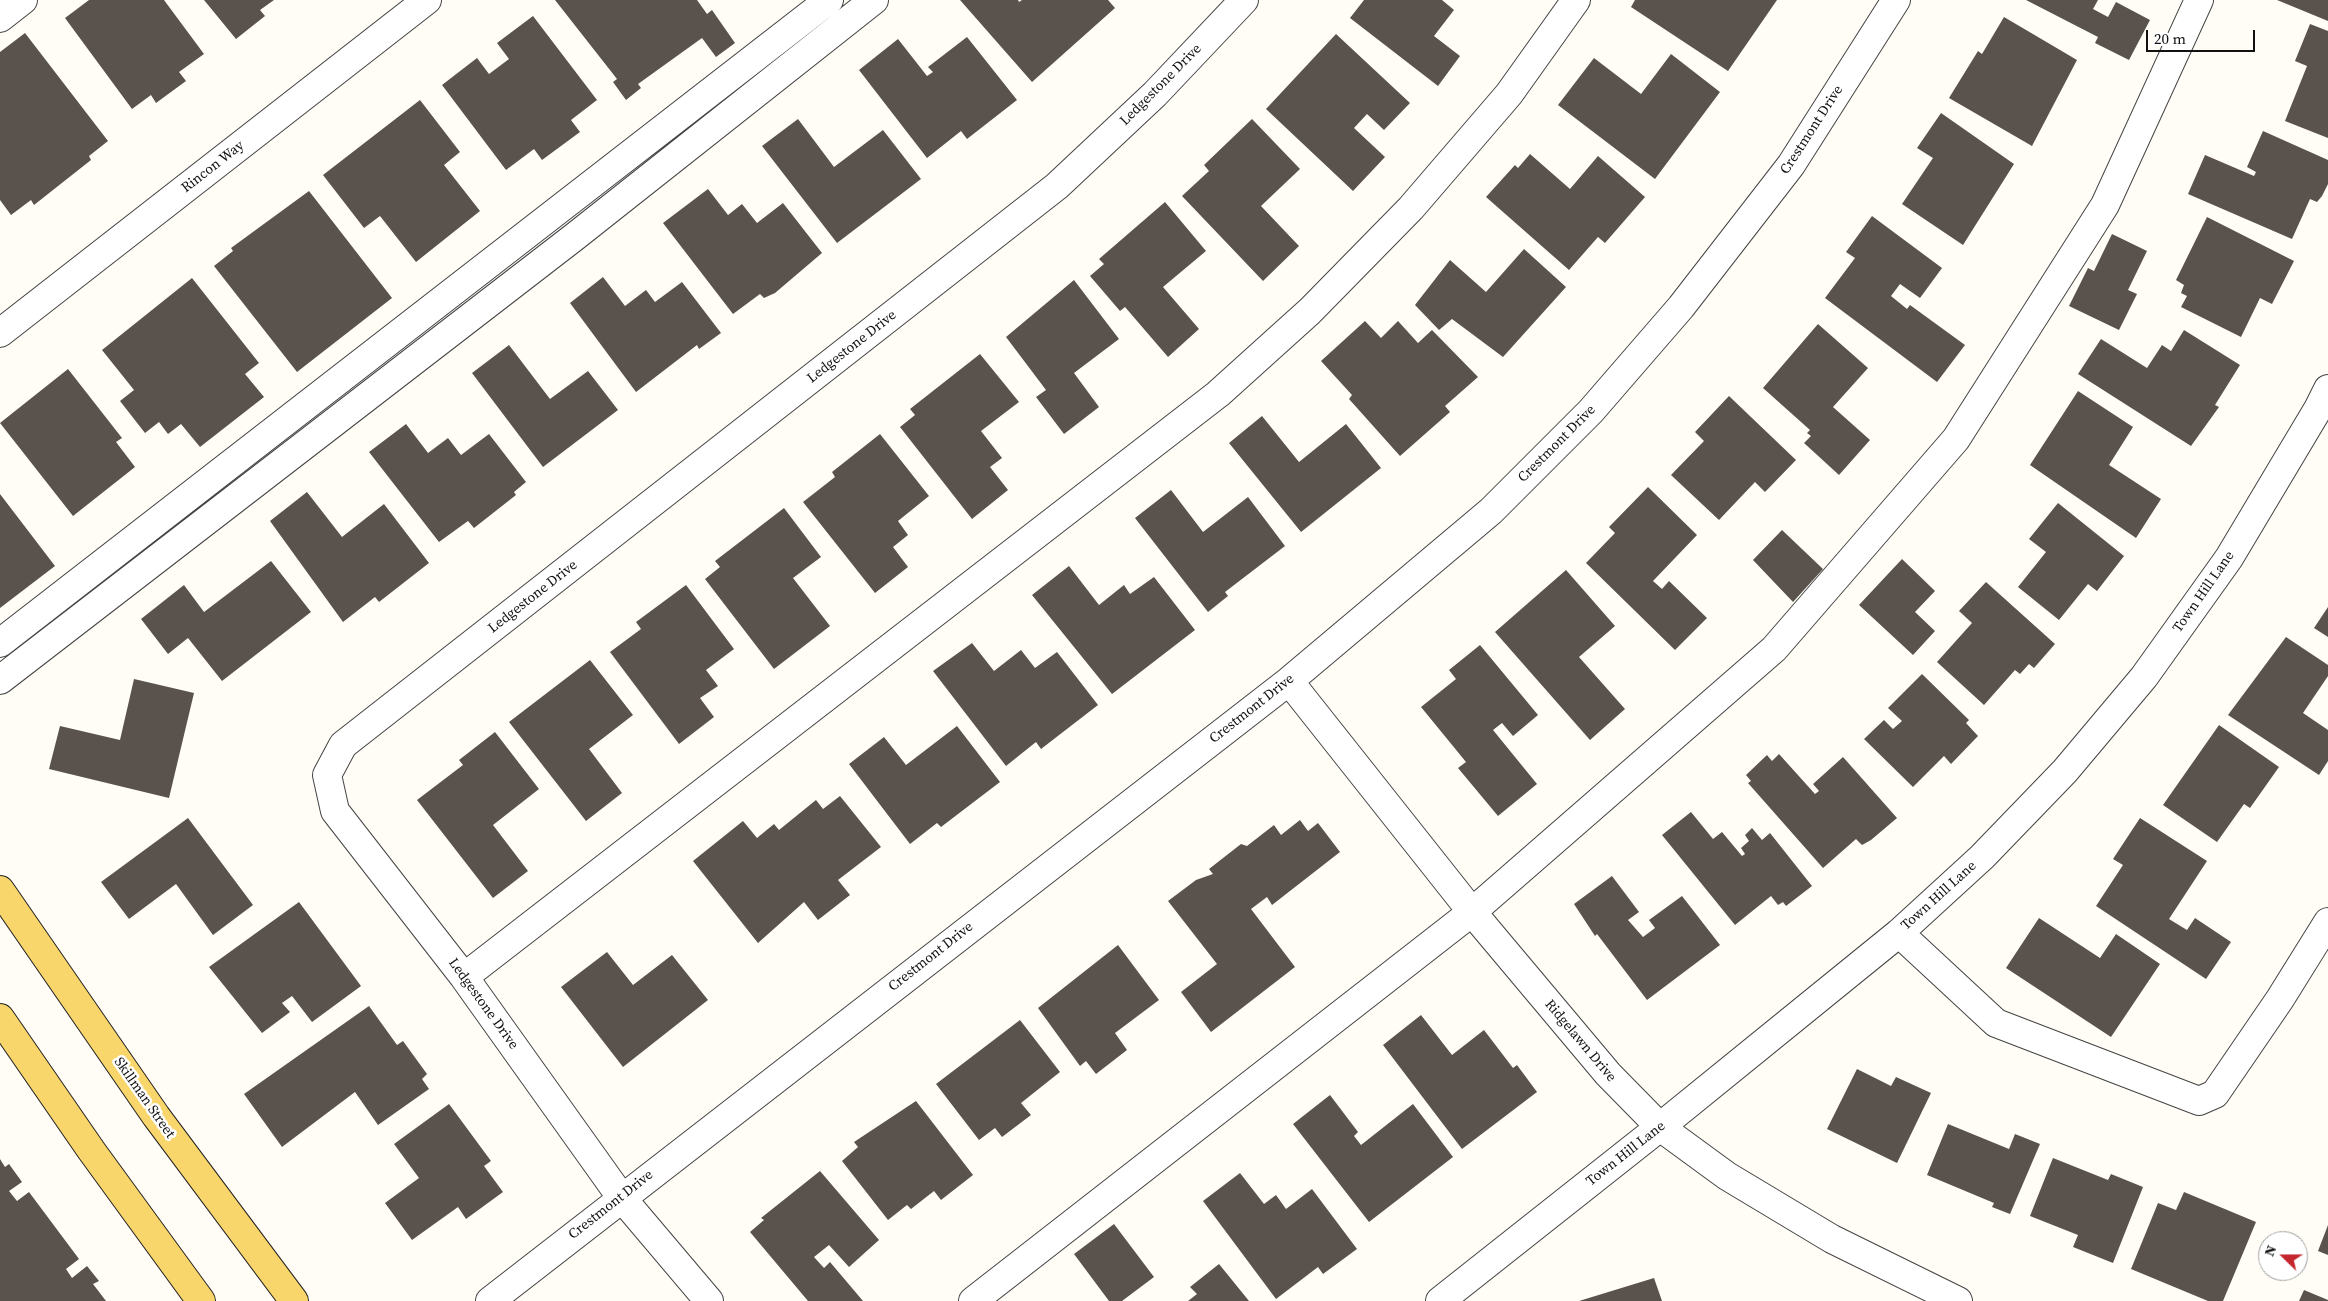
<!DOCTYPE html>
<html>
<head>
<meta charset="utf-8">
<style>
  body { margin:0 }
  #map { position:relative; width:2328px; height:1301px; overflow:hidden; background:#fffdf5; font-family:"Source Serif 4",serif }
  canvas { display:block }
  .north { position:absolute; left:2258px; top:1231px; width:50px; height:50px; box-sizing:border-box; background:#fff; border:1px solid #a0a0a0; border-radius:50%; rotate:292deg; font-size:14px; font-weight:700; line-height:20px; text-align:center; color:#111 }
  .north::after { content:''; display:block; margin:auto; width:18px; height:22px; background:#c4262e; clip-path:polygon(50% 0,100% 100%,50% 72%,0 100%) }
  .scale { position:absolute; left:2146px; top:30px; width:109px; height:22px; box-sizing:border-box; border:2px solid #111; border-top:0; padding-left:6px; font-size:15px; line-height:18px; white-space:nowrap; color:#111; -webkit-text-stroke:4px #fff; paint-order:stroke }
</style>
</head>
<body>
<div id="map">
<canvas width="2328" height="1301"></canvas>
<div class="north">N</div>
<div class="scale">20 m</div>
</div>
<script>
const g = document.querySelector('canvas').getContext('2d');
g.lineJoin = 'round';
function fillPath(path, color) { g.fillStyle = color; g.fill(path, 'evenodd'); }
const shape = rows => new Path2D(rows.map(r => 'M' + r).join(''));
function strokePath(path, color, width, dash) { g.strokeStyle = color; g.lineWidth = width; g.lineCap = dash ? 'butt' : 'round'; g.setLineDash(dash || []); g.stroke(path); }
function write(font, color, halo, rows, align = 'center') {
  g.font = font + ' "Source Serif 4",serif'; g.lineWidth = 5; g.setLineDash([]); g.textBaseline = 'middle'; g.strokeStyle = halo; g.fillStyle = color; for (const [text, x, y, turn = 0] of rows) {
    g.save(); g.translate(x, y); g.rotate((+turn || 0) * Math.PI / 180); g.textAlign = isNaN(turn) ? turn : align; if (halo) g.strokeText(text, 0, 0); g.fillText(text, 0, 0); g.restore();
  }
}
const building = shape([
  [89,0,164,0,204,54,179,72,186,81,156,103,151,95,132,109,65,18],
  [204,0,274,0,260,10,265,16,236,39],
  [555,0,697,0,707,14,712,10,735,43,716,57,702,38,638,84,641,88,626,100,613,82,617,79],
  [960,0,1018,0,1019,2,1022,0,1108,0,1115,8,1032,82],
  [1364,0,1442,0,1454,10,1434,36,1460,56,1438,86,1350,18],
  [1635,0,1777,0,1728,71,1631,7],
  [2026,0,2098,0,2093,9,2108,17,2116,2,2150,20,2129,60,2095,43,2098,37],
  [2277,0,2328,0,2328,21],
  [533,16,597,100,571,120,580,132,542,160,534,149,506,170,442,85,477,58,489,74,509,59,497,43],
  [2004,17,2077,60,2032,146,1949,98,1978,51,1982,54],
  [2310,24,2328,31,2328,138,2285,121,2307,66,2295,61],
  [25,33,108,141,89,156,91,160,34,205,31,200,11,215,0,200,0,52],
  [1336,34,1410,103,1384,130,1367,114,1354,128,1385,157,1353,191,1266,109],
  [967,37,1017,100,967,139,961,131,927,158,859,70,898,39,927,76,933,72,928,67],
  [1671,54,1720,92,1655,179,1558,105,1594,58,1641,94],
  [420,100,460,152,444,165,480,211,416,262,380,216,364,228,323,175],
  [1941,113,2014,164,1963,245,1902,204,1933,158,1917,148],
  [798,119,834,167,883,130,921,179,837,243,762,146],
  [1252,119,1300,169,1261,206,1299,246,1263,281,1182,196,1209,171,1204,165],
  [2263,131,2328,160,2328,184,2322,196,2317,202,2310,199,2292,239,2188,194,2205,155,2254,176,2256,172,2247,167],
  [1530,154,1570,189,1598,156,1645,197,1605,243,1598,237,1569,270,1486,197,1515,165,1518,168],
  [708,189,728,215,742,204,757,223,783,203,822,253,775,293,764,298,760,294,733,314,663,223],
  [309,191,392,298,297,372,214,266,233,251,231,248],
  [1165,202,1206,251,1163,287,1199,329,1168,357,1125,307,1120,311,1090,276,1104,264,1099,259],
  [1872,216,1942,268,1920,298,1900,284,1891,296,1907,309,1910,305,1965,345,1937,382,1825,298,1855,258,1846,252],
  [2207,217,2294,261,2272,304,2260,298,2241,337,2181,307,2187,296,2181,293,2184,285,2176,280],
  [2112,234,2147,251,2128,290,2137,294,2119,330,2069,306,2088,268,2094,271],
  [1524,249,1566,287,1503,357,1452,319,1439,330,1415,305,1450,260,1486,292],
  [603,277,625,306,646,290,655,302,682,282,721,333,699,349,697,345,636,392,570,303],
  [192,278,259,363,245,374,264,397,200,447,181,424,168,434,159,422,145,433,120,401,134,390,102,350],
  [1074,280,1119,339,1074,373,1099,407,1064,434,1036,397,1046,390,1006,337],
  [1365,321,1381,338,1398,321,1418,343,1432,330,1478,377,1445,406,1450,412,1400,456,1349,399,1352,395,1321,361],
  [1818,324,1868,368,1833,407,1870,440,1839,475,1804,443,1811,436,1807,433,1810,430,1763,388],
  [2184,330,2240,365,2215,405,2219,407,2191,446,2078,374,2101,339,2147,368,2162,345,2171,351],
  [509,345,550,399,588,371,618,410,543,467,472,373],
  [980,354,1019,402,981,431,1002,458,990,467,1008,490,972,519,900,427,915,415,910,409],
  [68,369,122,438,116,442,135,467,73,516,0,423],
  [2078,391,2133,427,2109,465,2161,499,2136,538,2030,465],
  [1729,396,1796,460,1765,492,1755,482,1719,520,1671,475,1704,441,1695,432],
  [1262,416,1299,462,1346,424,1381,468,1301,532,1229,443],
  [406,424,428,453,448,438,461,455,489,434,526,482,514,492,516,495,474,528,468,521,439,542,369,452],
  [880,434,929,496,898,521,908,535,893,547,908,567,875,593,803,502,835,477,832,472],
  [1648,487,1697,535,1653,581,1662,589,1669,581,1707,618,1675,650,1586,563,1615,533,1609,527],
  [1171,490,1203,532,1248,497,1285,546,1225,592,1228,596,1208,612,1135,518],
  [307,492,342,537,384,504,429,563,379,602,375,597,343,622,270,521],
  [0,494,55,566,0,608],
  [2058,503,2124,556,2097,591,2088,584,2059,620,2018,587,2046,552,2029,539],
  [784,508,821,557,793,578,830,626,774,669,705,579,720,567,715,561],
  [1782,530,1823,569,1793,602,1753,560],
  [1902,559,1935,591,1915,612,1935,631,1913,655,1859,605],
  [271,561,311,612,222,681,188,638,168,654,141,619,184,585,204,612],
  [1069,566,1099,605,1124,585,1130,594,1154,577,1195,630,1112,694,1032,595],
  [1566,570,1615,626,1579,657,1625,709,1590,740,1495,632],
  [1986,582,2055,644,2034,668,2029,664,2020,674,2015,670,1984,705,1937,662,1972,623,1959,611],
  [686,585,734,649,706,670,718,686,700,698,714,717,679,744,610,652,641,629,636,622],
  [2328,607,2328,637,2314,628],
  [2286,637,2328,665,2328,676,2303,713,2328,730,2328,761,2319,775,2228,715],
  [972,643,994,671,1021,650,1035,668,1057,652,1098,705,1041,749,1036,742,1006,766,933,671],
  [1480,645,1538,715,1513,736,1502,723,1493,730,1537,784,1498,816,1458,768,1466,762,1421,707,1456,679,1449,670],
  [590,660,633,715,589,749,622,793,586,821,509,722],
  [1922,674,1969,720,1966,723,1978,736,1951,764,1944,756,1913,787,1864,739,1884,720,1893,729,1902,721,1888,708],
  [134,679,194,693,169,798,49,769,60,726,120,740],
  [2219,725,2279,767,2250,808,2244,804,2217,842,2163,805],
  [957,726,1000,782,941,827,937,823,910,844,849,764,884,737,906,765],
  [495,732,539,789,493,825,528,871,493,898,417,800,463,765,459,760],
  [1779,754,1815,794,1819,791,1813,784,1843,757,1897,818,1871,840,1862,845,1856,839,1823,868,1748,783,1751,781,1746,775,1767,755,1772,761],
  [840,796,881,847,838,880,850,895,818,920,804,902,758,943,693,861,743,821,757,838,774,824,779,830,816,800,823,809],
  [1691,812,1713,839,1722,832,1742,856,1745,854,1741,848,1749,841,1745,835,1752,828,1762,840,1770,833,1812,886,1786,906,1783,902,1778,905,1771,896,1735,925,1662,835],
  [188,818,253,905,213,935,176,884,129,919,101,882],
  [2140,818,2207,861,2169,919,2187,930,2195,918,2231,942,2206,979,2096,906,2123,865,2113,859],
  [1300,820,1308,831,1318,823,1340,852,1272,905,1267,897,1251,909,1295,967,1211,1032,1181,992,1217,964,1168,901,1196,880,1213,874,1209,869,1241,844,1247,846,1274,825,1281,835],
  [1612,876,1639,912,1628,920,1643,937,1655,928,1649,920,1682,896,1720,945,1647,1000,1597,934,1595,936,1574,904],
  [299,902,361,986,312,1022,292,996,282,1003,290,1012,262,1033,209,967],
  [2039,918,2100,958,2116,934,2160,964,2111,1037,2006,968],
  [1118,945,1159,1000,1115,1033,1127,1050,1096,1074,1086,1061,1080,1066,1038,1008],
  [607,952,633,985,672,955,708,1000,623,1067,561,987],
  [369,1006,397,1045,403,1041,427,1074,422,1079,429,1089,378,1125,355,1092,282,1147,244,1094],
  [1421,1015,1452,1055,1484,1030,1513,1068,1517,1065,1537,1092,1462,1149,1383,1045],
  [1020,1020,1060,1072,1021,1103,1031,1115,1002,1137,995,1128,979,1140,936,1084],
  [1857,1069,1891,1086,1896,1077,1931,1093,1897,1163,1827,1129],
  [1330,1095,1358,1132,1354,1136,1361,1145,1413,1104,1453,1157,1369,1222,1293,1124],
  [916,1101,973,1175,941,1200,934,1191,911,1209,907,1205,888,1220,842,1161,858,1147,854,1142],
  [449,1104,491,1161,484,1166,503,1192,466,1219,458,1207,412,1240,385,1203,419,1178,394,1144],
  [1948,1124,2009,1149,2015,1134,2040,1144,2010,1214,1992,1207,1994,1203,1927,1175],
  [2053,1158,2108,1180,2111,1174,2143,1187,2113,1263,2073,1247,2078,1235,2030,1216],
  [0,1159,5,1167,9,1164,22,1182,9,1191,17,1201,29,1192,79,1259,66,1269,72,1278,87,1266,99,1281,93,1284,106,1301,0,1301],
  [820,1171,879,1240,849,1267,829,1245,814,1257,824,1268,830,1262,863,1301,808,1301,750,1232,764,1220,761,1218],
  [1240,1173,1264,1204,1276,1195,1286,1209,1312,1189,1357,1249,1323,1274,1318,1267,1276,1299,1203,1201],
  [2184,1192,2256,1222,2223,1301,2208,1301,2131,1269,2158,1203,2176,1210],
  [1114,1224,1154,1277,1122,1301,1109,1301,1074,1254],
  [2328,1225,2328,1255,2318,1251],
  [1219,1264,1249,1301,1188,1301,1197,1294,1190,1287],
  [1654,1278,1662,1301,1579,1301],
  [2304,1290,2328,1300,2328,1301,2299,1301]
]);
const minor = shape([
  [0,18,23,0],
  [0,333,427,0],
  [0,643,829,0],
  [0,680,573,238,874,0],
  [1289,681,1472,912,1608,1074,1660,1127,1727,1176,1832,1239,1958,1301],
  [1899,933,1996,1023,2199,1101,2215,1094,2280,999,2328,922],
  [464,977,1218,394,1310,311,1411,208,1509,94,1576,0],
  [490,1301,1289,681,1491,511,1591,411,1681,307,1791,165,1896,0],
  [709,1301,621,1197,464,977,335,811,327,775,343,745,1057,186,1155,94,1244,0],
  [973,1301,1472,912,1774,649,1956,439,2105,205,2199,0],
  [1440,1301,1660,1127,1899,933,1982,857,2065,771,2144,677,2229,558,2318,409,2328,389]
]);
const major = shape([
  [0,890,156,1116,294,1301],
  [0,1018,91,1150,201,1301]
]);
const streetNames = [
  ["Ledgestone Drive",1161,85,-45],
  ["Crestmont Drive",1812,130,-57],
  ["Rincon Way",213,167,-38],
  ["Ledgestone Drive",852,347,-38],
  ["Crestmont Drive",1557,444,-45],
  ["Town Hill Lane",2204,592,-55],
  ["Ledgestone Drive",533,597,-38],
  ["Crestmont Drive",1252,709,-38],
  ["Town Hill Lane",1939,896,-42],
  ["Crestmont Drive",931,957,-38],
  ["Ledgestone Drive",483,1004,54],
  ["Ridgelawn Drive",1580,1041,50],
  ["Skillman Street",144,1098,55],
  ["Town Hill Lane",1626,1154,-38],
  ["Crestmont Drive",611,1205,-38]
];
fillPath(building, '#5a524d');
strokePath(minor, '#444', 30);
strokePath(major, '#222', 30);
strokePath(minor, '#fff', 28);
strokePath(major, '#f9d66b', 28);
write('14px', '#111', '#fff', streetNames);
</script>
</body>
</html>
